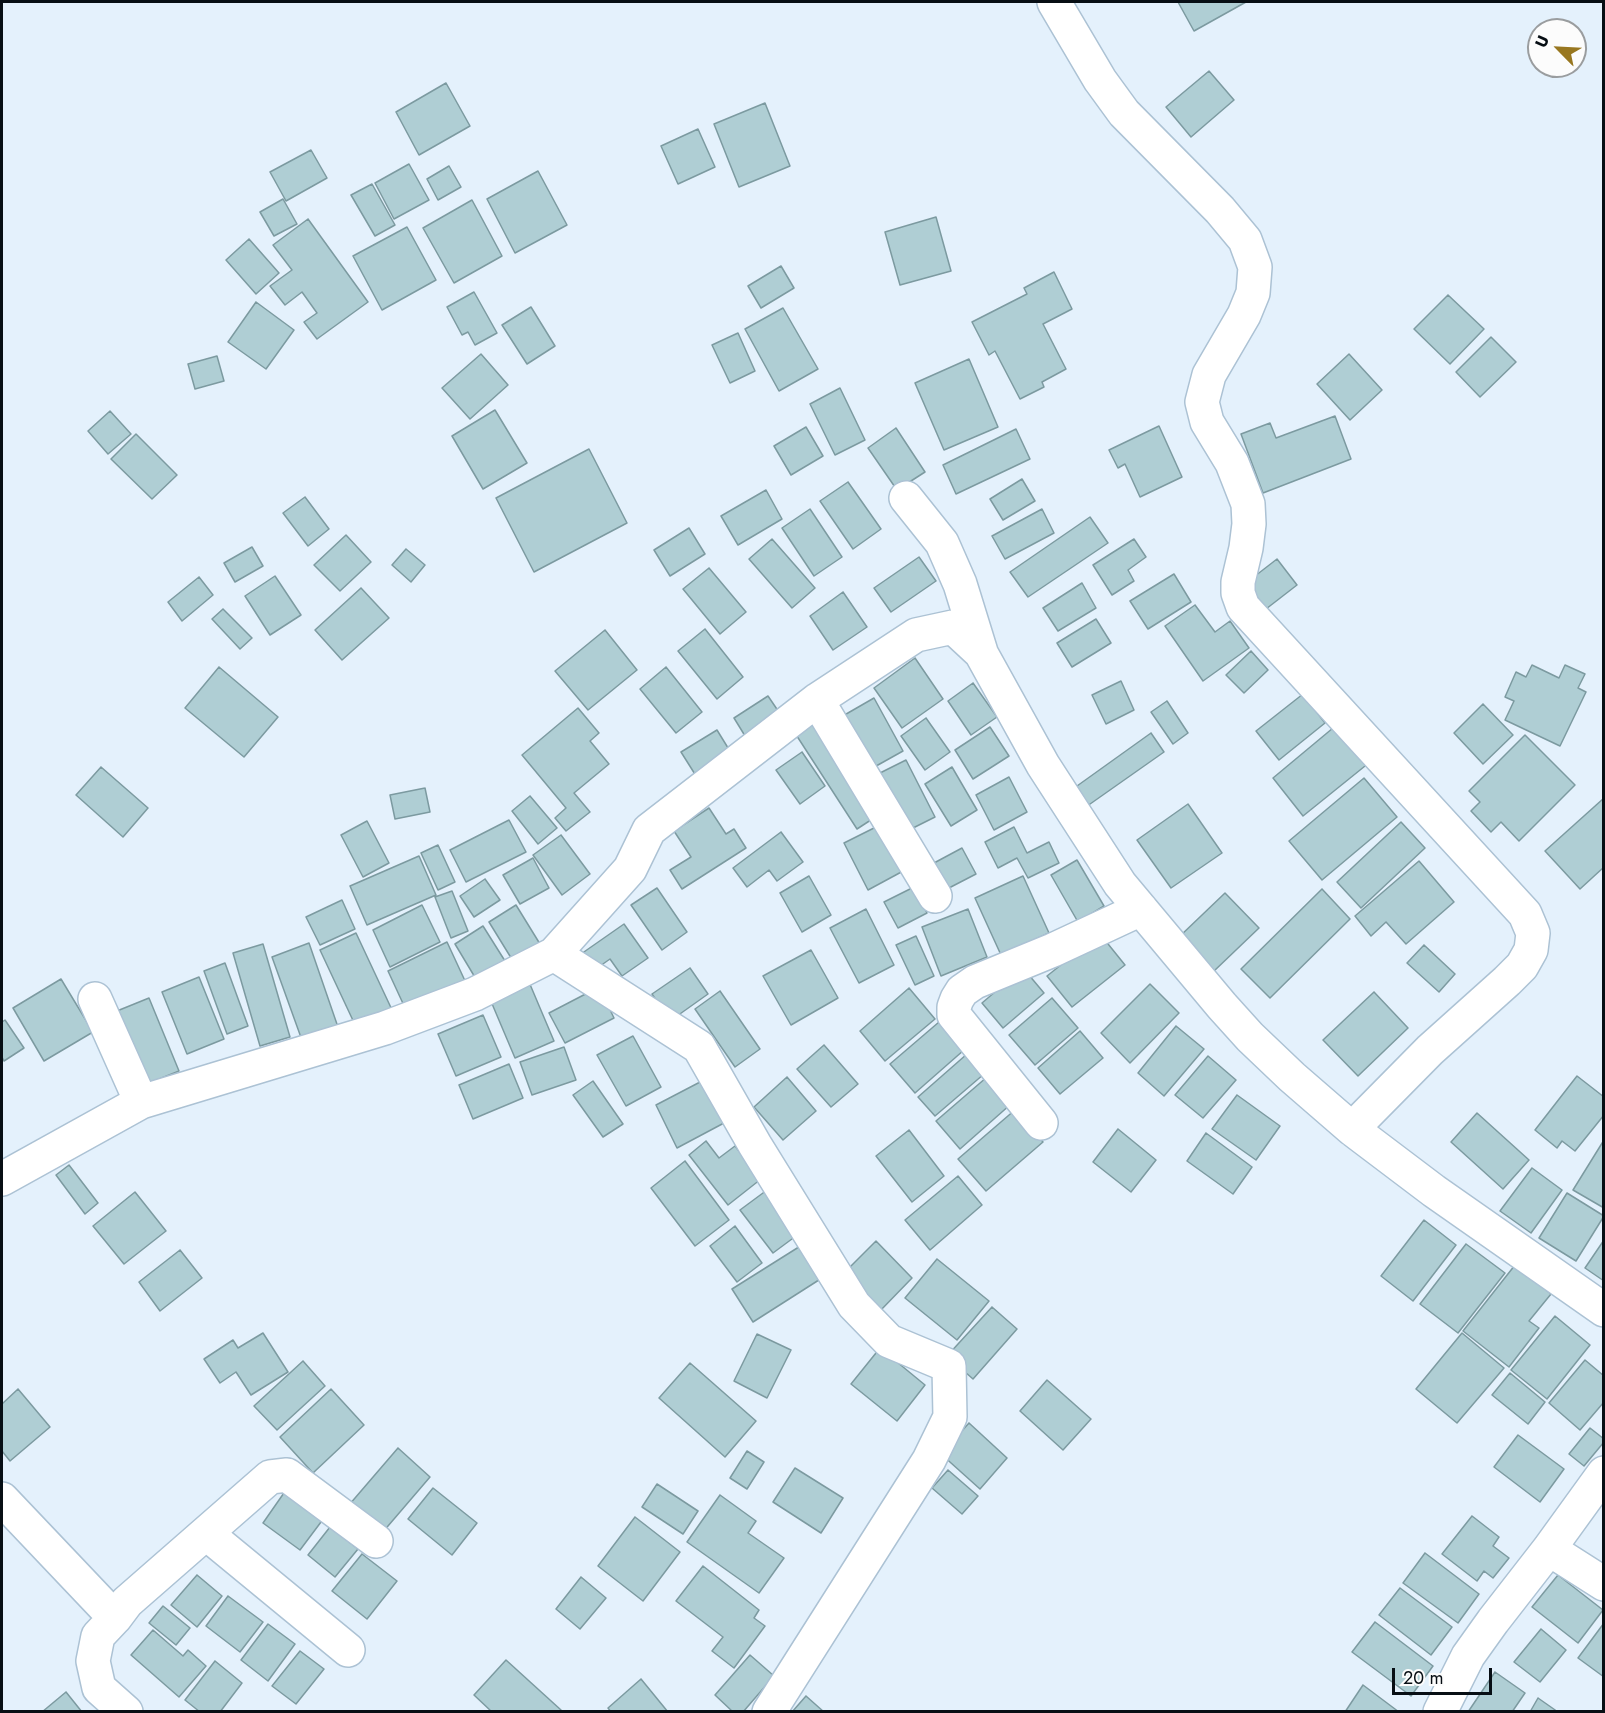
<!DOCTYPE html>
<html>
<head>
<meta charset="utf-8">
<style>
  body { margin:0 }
  #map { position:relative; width:1605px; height:1713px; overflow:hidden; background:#e4f1fc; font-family:Jost,sans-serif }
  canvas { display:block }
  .frame { position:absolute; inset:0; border:3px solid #070e14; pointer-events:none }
  .north { position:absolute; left:1527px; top:18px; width:60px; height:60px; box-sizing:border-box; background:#fcfcfc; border:2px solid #9a9d9f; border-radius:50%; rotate:294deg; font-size:16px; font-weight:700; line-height:24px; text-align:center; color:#070e14 }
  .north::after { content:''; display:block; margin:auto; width:21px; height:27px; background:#987720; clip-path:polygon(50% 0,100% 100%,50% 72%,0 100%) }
  .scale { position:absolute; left:1392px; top:1668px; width:100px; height:27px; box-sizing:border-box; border:3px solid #070e14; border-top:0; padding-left:8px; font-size:18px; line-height:21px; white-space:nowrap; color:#070e14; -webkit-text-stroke:4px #fcfcfc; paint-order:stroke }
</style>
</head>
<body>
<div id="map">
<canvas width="1605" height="1713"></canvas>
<div class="frame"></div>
<div class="north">U</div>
<div class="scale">20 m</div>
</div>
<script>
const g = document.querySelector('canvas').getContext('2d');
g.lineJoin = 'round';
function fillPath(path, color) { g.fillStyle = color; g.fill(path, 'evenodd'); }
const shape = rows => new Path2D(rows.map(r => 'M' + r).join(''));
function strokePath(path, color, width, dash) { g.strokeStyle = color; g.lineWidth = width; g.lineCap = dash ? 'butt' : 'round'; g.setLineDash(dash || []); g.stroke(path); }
const building = shape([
  [1178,2,1246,2,1194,31,1178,2],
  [1209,71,1234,100,1191,137,1166,107,1209,71],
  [446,83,470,126,419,155,396,112,446,83],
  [765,103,790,166,739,187,714,124,765,103],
  [698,129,715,167,678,184,661,146,698,129],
  [311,150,327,178,286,201,270,172,311,150],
  [409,164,429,200,394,219,375,183,409,164],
  [449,166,461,187,438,200,427,179,449,166],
  [538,171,567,225,515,253,487,199,538,171],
  [372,184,395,225,375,236,351,195,372,184],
  [283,199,297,224,274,236,260,212,283,199],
  [472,200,502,256,454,283,423,228,472,200],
  [936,217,951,271,900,285,885,232,936,217],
  [308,219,368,302,317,339,304,322,317,313,302,292,285,305,270,286,292,270,273,245,308,219],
  [407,227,436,280,382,310,353,256,407,227],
  [249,239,279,273,256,294,226,260,249,239],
  [781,266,794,288,761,308,748,286,781,266],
  [1054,272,1072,309,1043,324,1066,369,1042,382,1044,387,1020,399,995,351,989,355,972,322,1027,294,1024,288,1054,272],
  [474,292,497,333,475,345,468,332,462,335,447,307,474,292],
  [1448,295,1484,329,1450,364,1414,329,1448,295],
  [256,302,294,330,266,369,228,342,256,302],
  [531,307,555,346,527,364,502,325,531,307],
  [783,308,818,369,779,391,745,329,783,308],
  [738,333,755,371,730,383,712,345,738,333],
  [1491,337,1516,362,1480,397,1456,372,1491,337],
  [481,354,508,385,470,419,442,388,481,354],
  [1349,354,1382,390,1350,420,1317,384,1349,354],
  [217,356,224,381,195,389,188,364,217,356],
  [969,359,998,427,944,450,915,383,969,359],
  [840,388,865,440,835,455,810,404,840,388],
  [495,410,527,463,483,489,452,436,495,410],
  [110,411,131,434,108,454,88,431,110,411],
  [1335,416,1351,459,1263,493,1241,434,1270,423,1276,438,1335,416],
  [1159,426,1182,477,1140,497,1125,464,1118,468,1109,450,1159,426],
  [806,427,823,456,791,475,774,446,806,427],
  [896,428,925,472,897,490,868,448,896,428],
  [1016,429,1030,459,956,494,943,465,1016,429],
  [136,434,177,475,152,499,111,459,136,434],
  [589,449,627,523,534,572,496,498,589,449],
  [1022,479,1035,501,1003,520,990,499,1022,479],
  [848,482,881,529,853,549,820,501,848,482],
  [766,490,782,519,738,545,721,516,766,490],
  [305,497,329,529,308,546,283,513,305,497],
  [810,509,842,557,814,576,782,528,810,509],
  [1042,509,1054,533,1005,559,992,536,1042,509],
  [1090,517,1108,543,1028,597,1010,572,1090,517],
  [689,528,705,554,670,576,654,550,689,528],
  [346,535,371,562,340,591,314,565,346,535],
  [772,539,815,588,792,608,749,559,772,539],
  [1134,539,1146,557,1128,570,1134,581,1112,595,1093,565,1134,539],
  [252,547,263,566,235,582,224,563,252,547],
  [406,549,425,565,411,582,392,565,406,549],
  [919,557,936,581,891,612,874,588,919,557],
  [1277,559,1297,585,1266,609,1246,583,1277,559],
  [709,568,746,612,720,634,683,589,709,568],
  [1174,574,1191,602,1148,629,1130,601,1174,574],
  [275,576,301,615,270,635,245,596,275,576],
  [199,577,213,595,182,621,168,602,199,577],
  [1082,583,1096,608,1058,631,1043,608,1082,583],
  [361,588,389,618,342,660,315,630,361,588],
  [843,592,867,627,833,650,810,616,843,592],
  [1195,605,1215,632,1230,621,1249,648,1203,681,1165,626,1195,605],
  [223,609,252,638,240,649,212,619,223,609],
  [1096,619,1111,643,1072,667,1057,643,1096,619],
  [705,629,743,677,717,699,678,651,705,629],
  [605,630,637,670,588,710,555,671,605,630],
  [1251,651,1268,670,1244,693,1226,675,1251,651],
  [915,658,943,699,902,728,874,688,915,658],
  [1532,665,1559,678,1565,665,1585,674,1578,688,1586,692,1560,746,1505,720,1514,701,1505,697,1516,672,1526,677,1532,665],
  [219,667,278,717,244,757,185,708,219,667],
  [666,667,702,712,676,733,640,689,666,667],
  [1121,681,1134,710,1106,724,1092,695,1121,681],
  [973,683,997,717,971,735,948,701,973,683],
  [1303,694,1325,723,1279,760,1256,731,1303,694],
  [768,696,785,721,750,744,734,718,768,696],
  [874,698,903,751,869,770,841,717,874,698],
  [1167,701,1188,733,1173,744,1151,712,1167,701],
  [1483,704,1513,735,1483,764,1454,733,1483,704],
  [578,708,599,733,590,741,609,764,574,793,590,812,566,831,555,818,566,808,522,755,578,708],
  [817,715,880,814,857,829,793,730,817,715],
  [926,718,950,752,925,770,901,736,926,718],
  [1339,723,1370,762,1303,816,1273,778,1339,723],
  [990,727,1009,756,973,779,955,750,990,727],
  [717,730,733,756,698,779,681,752,717,730],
  [1151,733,1164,752,1083,809,1070,791,1151,733],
  [1525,735,1575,785,1519,841,1501,822,1491,832,1471,811,1480,802,1469,791,1525,735],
  [802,752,825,786,800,804,776,770,802,752],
  [906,760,935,817,901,834,872,777,906,760],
  [101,767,148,808,123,837,76,795,101,767],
  [952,767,977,810,951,826,925,784,952,767],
  [1009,777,1027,812,994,830,976,795,1009,777],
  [1364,778,1397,817,1322,880,1289,841,1364,778],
  [425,788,430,812,395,819,390,795,425,788],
  [530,796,557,828,538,844,512,811,530,796],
  [1604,798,1604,867,1580,889,1545,851,1604,798],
  [1188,804,1222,853,1171,888,1137,840,1188,804],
  [709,808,726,834,734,829,746,848,682,889,670,870,691,857,674,831,709,808],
  [509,820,526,852,466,882,450,850,509,820],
  [367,821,389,863,363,877,341,835,367,821],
  [1401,822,1425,848,1361,908,1337,882,1401,822],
  [882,824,905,870,868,890,844,843,882,824],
  [1014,827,1027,853,1049,842,1059,863,1028,878,1017,858,998,868,985,842,1014,827],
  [781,832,803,862,777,881,769,870,747,887,733,868,781,832],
  [561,835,590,874,562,895,533,855,561,835],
  [438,845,455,882,438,890,421,853,438,845],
  [962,848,976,874,947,889,934,863,962,848],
  [419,856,436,895,367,925,350,886,419,856],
  [533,858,549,888,520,904,503,875,533,858],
  [1077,860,1104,906,1078,922,1051,875,1077,860],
  [1419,861,1454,902,1406,944,1386,922,1371,936,1355,916,1419,861],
  [809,876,831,915,802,932,780,893,809,876],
  [1023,876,1049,933,1001,955,975,898,1023,876],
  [485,879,500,900,474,917,460,896,485,879],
  [914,887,927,913,898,928,884,902,914,887],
  [657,888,687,932,662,950,631,905,657,888],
  [1322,889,1350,919,1270,998,1241,969,1322,889],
  [452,891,468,931,451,938,435,897,452,891],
  [1225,893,1259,928,1213,972,1179,937,1225,893],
  [342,900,355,929,320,945,306,917,342,900],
  [422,905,440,942,390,967,373,930,422,905],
  [516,905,540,944,513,961,489,922,516,905],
  [866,909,894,965,859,983,830,928,866,909],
  [968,909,987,957,941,976,922,927,968,909],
  [624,924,648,958,622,976,610,959,593,971,581,954,624,924],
  [483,926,505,961,476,979,455,944,483,926],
  [356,933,393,1012,357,1029,320,950,356,933],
  [1100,934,1125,965,1072,1007,1047,976,1100,934],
  [916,936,934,976,915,985,896,945,916,936],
  [447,942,466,983,406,1010,388,971,447,942],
  [309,943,339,1030,303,1043,272,957,309,943],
  [263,944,290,1037,260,1046,233,953,263,944],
  [1424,945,1455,974,1439,992,1407,963,1424,945],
  [811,950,838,998,791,1025,763,976,811,950],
  [225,963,248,1026,227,1034,204,971,225,963],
  [690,968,708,994,670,1021,652,994,690,968],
  [1023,968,1044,993,1003,1028,982,1003,1023,968],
  [199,977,224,1039,187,1054,162,992,199,977],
  [61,979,93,1032,44,1061,13,1008,61,979],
  [529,982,554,1041,515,1058,490,999,529,982],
  [1150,984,1179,1013,1130,1063,1101,1033,1150,984],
  [599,987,614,1018,565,1043,549,1013,599,987],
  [909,988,935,1019,885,1061,860,1031,909,988],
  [720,991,760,1049,735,1067,695,1009,720,991],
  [1374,992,1408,1028,1358,1076,1323,1040,1374,992],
  [149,998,179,1071,142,1086,112,1013,149,998],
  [1052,998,1078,1028,1035,1065,1009,1035,1052,998],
  [483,1015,501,1057,456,1076,438,1034,483,1015],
  [5,1020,24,1048,4,1061,2,1057,2,1022,5,1020],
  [939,1022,964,1050,915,1093,890,1064,939,1022],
  [1176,1026,1204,1049,1164,1096,1138,1073,1176,1026],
  [1080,1031,1103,1058,1060,1094,1038,1068,1080,1031],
  [633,1036,661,1087,626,1106,597,1055,633,1036],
  [824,1045,858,1084,831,1107,797,1069,824,1045],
  [564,1047,576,1080,532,1095,520,1062,564,1047],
  [967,1054,984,1074,935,1116,918,1097,967,1054],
  [1208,1056,1236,1080,1203,1118,1175,1095,1208,1056],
  [509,1064,523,1098,473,1119,459,1085,509,1064],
  [1577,1076,1604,1097,1604,1115,1575,1151,1562,1141,1557,1148,1535,1130,1577,1076],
  [787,1077,816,1111,783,1140,754,1107,787,1077],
  [987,1077,1011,1104,960,1149,936,1121,987,1077],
  [593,1081,623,1124,603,1137,573,1095,593,1081],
  [702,1081,724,1123,677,1148,656,1105,702,1081],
  [1237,1095,1280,1126,1256,1160,1212,1129,1237,1095],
  [1016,1109,1043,1142,986,1191,958,1159,1016,1109],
  [1477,1113,1529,1160,1503,1189,1451,1142,1477,1113],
  [1118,1129,1156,1160,1131,1192,1093,1162,1118,1129],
  [909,1130,944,1176,912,1202,876,1156,909,1130],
  [1206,1133,1252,1167,1233,1194,1187,1161,1206,1133],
  [1604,1140,1604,1208,1573,1190,1604,1140],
  [706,1141,719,1158,735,1146,761,1179,728,1205,689,1155,706,1141],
  [685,1161,729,1220,695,1246,651,1188,685,1161],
  [69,1165,98,1203,85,1214,56,1175,69,1165],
  [1532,1168,1562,1190,1531,1233,1500,1211,1532,1168],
  [958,1176,982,1205,930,1250,905,1220,958,1176],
  [767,1190,800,1233,773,1253,740,1210,767,1190],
  [135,1192,166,1231,124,1264,93,1226,135,1192],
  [1567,1193,1604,1216,1576,1261,1539,1238,1567,1193],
  [1424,1220,1456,1245,1413,1301,1381,1276,1424,1220],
  [735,1226,762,1263,737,1282,710,1246,735,1226],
  [1604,1240,1604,1281,1585,1268,1604,1240],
  [876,1241,912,1278,879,1312,842,1275,876,1241],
  [1466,1244,1505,1273,1458,1333,1420,1304,1466,1244],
  [802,1245,822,1278,753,1322,732,1289,802,1245],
  [180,1250,202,1278,160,1311,139,1282,180,1250],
  [937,1259,989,1301,957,1340,905,1298,937,1259],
  [1515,1265,1551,1294,1529,1321,1539,1328,1509,1367,1463,1331,1515,1265],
  [992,1307,1017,1329,973,1379,947,1356,992,1307],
  [1555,1316,1590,1345,1547,1399,1511,1370,1555,1316],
  [263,1333,288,1372,251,1395,236,1372,220,1383,204,1359,233,1340,238,1348,263,1333],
  [1462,1333,1504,1368,1457,1423,1416,1389,1462,1333],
  [757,1334,791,1350,767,1398,734,1381,757,1334],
  [880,1348,925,1385,897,1421,851,1384,880,1348],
  [1585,1360,1604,1376,1604,1402,1580,1430,1549,1403,1585,1360],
  [303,1361,325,1386,277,1430,254,1406,303,1361],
  [690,1363,756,1421,725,1457,659,1398,690,1363],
  [1510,1373,1545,1402,1528,1424,1492,1395,1510,1373],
  [1047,1380,1091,1419,1063,1450,1020,1411,1047,1380],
  [18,1389,50,1427,10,1461,2,1451,2,1404,18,1389],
  [331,1389,364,1425,313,1473,280,1437,331,1389],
  [969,1423,1007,1458,980,1489,941,1454,969,1423],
  [1590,1428,1604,1439,1604,1442,1584,1466,1569,1454,1590,1428],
  [1518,1435,1564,1469,1540,1502,1494,1467,1518,1435],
  [398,1448,430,1477,382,1533,349,1505,398,1448],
  [747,1451,764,1462,747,1489,730,1478,747,1451],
  [795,1468,843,1498,821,1533,773,1502,795,1468],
  [948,1470,978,1496,962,1514,932,1488,948,1470],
  [657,1484,698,1511,683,1534,642,1507,657,1484],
  [433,1488,477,1523,452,1555,408,1519,433,1488],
  [286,1490,324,1518,300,1550,263,1523,286,1490],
  [720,1495,756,1521,748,1533,784,1558,759,1593,687,1542,720,1495],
  [1472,1516,1499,1537,1493,1546,1509,1558,1493,1578,1484,1571,1477,1581,1442,1554,1472,1516],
  [635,1517,680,1552,643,1601,598,1566,635,1517],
  [330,1527,358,1549,335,1577,308,1555,330,1527],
  [1425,1553,1479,1594,1458,1623,1403,1583,1425,1553],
  [362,1554,397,1581,367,1619,332,1591,362,1554],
  [703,1566,759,1610,754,1618,765,1626,734,1668,712,1651,723,1637,676,1601,703,1566],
  [197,1575,222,1596,197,1627,171,1605,197,1575],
  [1558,1575,1603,1610,1578,1643,1532,1607,1558,1575],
  [581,1577,606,1598,580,1629,556,1609,581,1577],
  [1400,1588,1452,1627,1431,1655,1379,1615,1400,1588],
  [228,1596,263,1622,240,1652,206,1626,228,1596],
  [163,1606,190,1628,176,1645,149,1623,163,1606],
  [1375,1622,1433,1666,1411,1696,1352,1652,1375,1622],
  [1604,1623,1604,1677,1578,1658,1604,1623],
  [268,1624,295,1644,268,1681,241,1660,268,1624],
  [1541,1629,1566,1650,1540,1682,1514,1662,1541,1629],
  [153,1630,183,1656,188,1650,206,1666,179,1697,131,1655,153,1630],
  [300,1651,324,1669,296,1704,272,1686,300,1651],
  [750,1655,774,1676,743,1712,733,1712,715,1695,750,1655],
  [506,1660,561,1710,559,1712,492,1712,474,1695,506,1660],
  [215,1661,242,1683,220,1712,200,1712,185,1700,215,1661],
  [1495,1672,1525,1693,1512,1712,1468,1712,1495,1672],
  [641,1679,668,1712,611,1712,608,1708,641,1679],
  [1363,1685,1399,1712,1345,1712,1363,1685],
  [66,1692,82,1712,42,1712,66,1692],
  [806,1696,824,1712,792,1712,806,1696],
  [1538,1698,1558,1712,1530,1712,1538,1698]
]);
const minor = shape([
  [1054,2,1100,80,1124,113,1220,210,1245,240,1255,267,1253,293,1244,315,1209,375,1202,402,1207,422,1232,463,1248,504,1249,524,1246,548,1238,582,1238,593,1243,607,1525,914,1533,933,1531,950,1522,966,1507,981,1430,1050,1352,1129],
  [906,498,942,543,960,584,981,652],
  [817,700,935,896],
  [554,954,699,1047,755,1145,854,1305,889,1341,949,1366,950,1417,929,1460,769,1712],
  [95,999,141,1102],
  [1041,1123,954,1015,954,1007,957,999,962,991,975,982,1053,950,1141,909],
  [2,1179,141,1102,385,1028,475,994,554,954,630,869,649,830,817,700,916,635,953,627,981,653,1043,765,1120,884,1222,1006,1250,1037,1292,1077,1352,1129,1434,1191,1604,1310],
  [2,1499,115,1618,127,1602,270,1477,287,1475,376,1541],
  [207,1534,348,1650],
  [1549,1549,1604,1584],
  [115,1618,98,1636,93,1661,99,1688,126,1712],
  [1440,1712,1468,1656,1493,1621,1549,1549,1604,1473]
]);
fillPath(building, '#afced4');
strokePath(building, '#7c9aa0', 1.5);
strokePath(minor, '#acc2d4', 36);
strokePath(minor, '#fff', 33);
</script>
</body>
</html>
